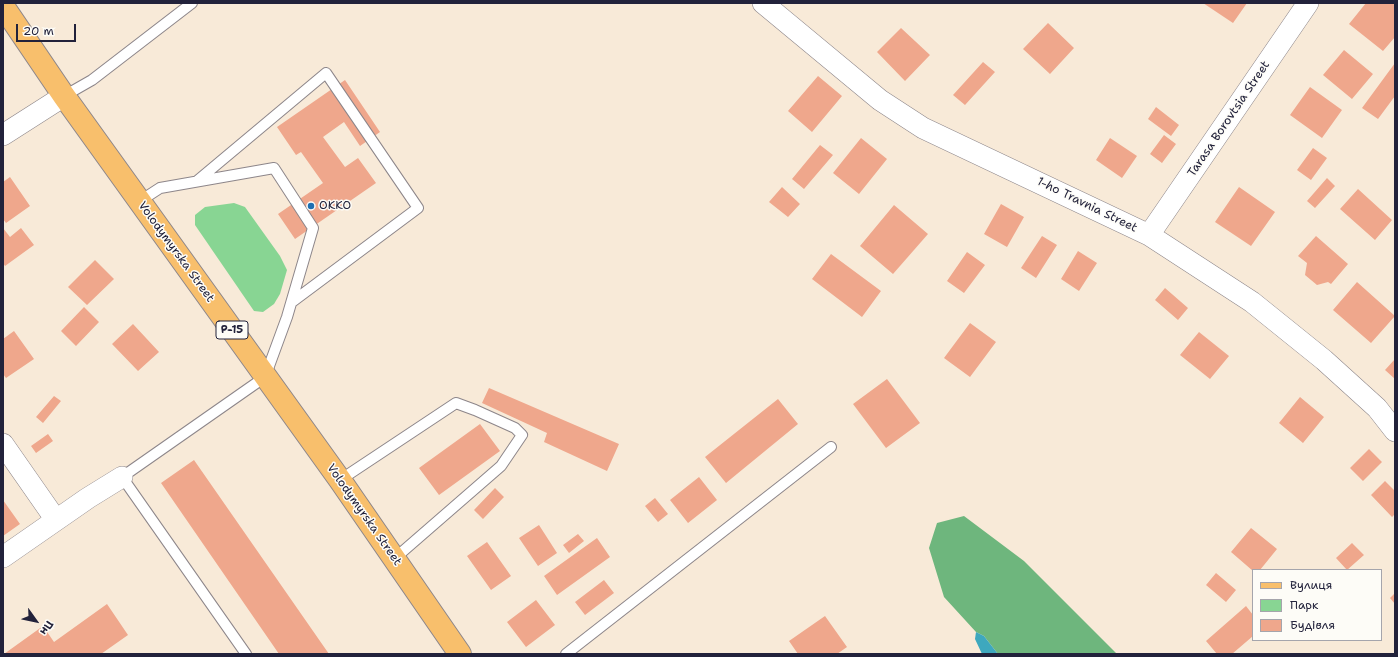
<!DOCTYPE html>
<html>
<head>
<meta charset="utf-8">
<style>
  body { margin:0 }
  #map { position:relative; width:1398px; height:657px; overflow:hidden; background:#f8ead8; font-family:"Shantell Sans",sans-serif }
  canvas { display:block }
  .frame { position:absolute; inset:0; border:4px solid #22223b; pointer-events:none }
  .legend { position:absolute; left:1252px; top:569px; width:130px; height:72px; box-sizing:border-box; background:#fdfcf7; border:1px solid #a5a5ac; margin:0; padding:5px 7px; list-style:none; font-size:12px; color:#22223b }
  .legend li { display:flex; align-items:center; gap:8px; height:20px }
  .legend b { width:20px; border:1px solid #a5a5ac }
  .north { position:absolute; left:16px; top:601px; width:40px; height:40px; -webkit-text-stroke:3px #fdfcf7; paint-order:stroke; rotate:123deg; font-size:11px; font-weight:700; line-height:16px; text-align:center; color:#22223b }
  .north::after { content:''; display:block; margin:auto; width:14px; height:18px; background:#22223b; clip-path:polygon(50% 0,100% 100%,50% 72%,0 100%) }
  .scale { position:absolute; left:16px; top:24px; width:60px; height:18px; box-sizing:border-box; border:2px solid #22223b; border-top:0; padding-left:5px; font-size:12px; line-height:14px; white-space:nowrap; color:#22223b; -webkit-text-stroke:3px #fdfcf7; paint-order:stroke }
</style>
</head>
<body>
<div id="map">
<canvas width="1398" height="657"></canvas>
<div class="frame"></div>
<ul class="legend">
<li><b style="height:5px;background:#f8bf6c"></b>Вулиця</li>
<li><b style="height:11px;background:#88d593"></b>Парк</li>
<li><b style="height:11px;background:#efa78c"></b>Будівля</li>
</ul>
<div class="north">Пн</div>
<div class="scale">20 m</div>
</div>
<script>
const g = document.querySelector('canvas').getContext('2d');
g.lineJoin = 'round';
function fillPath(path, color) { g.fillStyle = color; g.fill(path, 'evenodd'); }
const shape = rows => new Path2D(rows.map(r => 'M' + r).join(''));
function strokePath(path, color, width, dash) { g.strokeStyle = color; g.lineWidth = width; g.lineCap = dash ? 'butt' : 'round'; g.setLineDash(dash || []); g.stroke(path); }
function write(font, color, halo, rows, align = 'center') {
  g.font = font + ' "Shantell Sans",sans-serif'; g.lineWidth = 3; g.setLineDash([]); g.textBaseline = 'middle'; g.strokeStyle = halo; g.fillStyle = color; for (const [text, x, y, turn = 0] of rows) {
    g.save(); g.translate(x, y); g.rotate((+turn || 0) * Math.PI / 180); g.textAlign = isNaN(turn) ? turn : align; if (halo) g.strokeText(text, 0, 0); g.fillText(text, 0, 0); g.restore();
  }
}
const green = shape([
  [234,203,245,207,280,256,287,270,280,294,274,304,263,312,254,311,195,225,195,215,205,207]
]);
const forest = shape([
  [964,516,1024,561,1117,654,998,654,984,636,976,632,944,597,929,548,937,523]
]);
const water = shape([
  [976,632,984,636,998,654,982,654,975,639]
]);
const building = shape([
  [1203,3,1247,3,1233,23],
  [1366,3,1395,3,1395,37,1383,51,1349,24],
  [1048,23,1074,48,1050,74,1023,49],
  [901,28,930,55,905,81,877,52],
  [1344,50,1373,74,1352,99,1323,75],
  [983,62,995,72,965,105,953,95],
  [1395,63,1395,96,1378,119,1362,108],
  [818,76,842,96,812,132,788,111],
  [345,80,380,132,360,146,344,122,323,137,345,167,358,158,376,183,295,239,278,214,323,183,301,152,296,155,277,127],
  [1310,87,1342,110,1322,138,1290,115],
  [1156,107,1179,125,1171,136,1148,119],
  [1164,135,1176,144,1162,163,1150,154],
  [861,138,887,159,859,194,833,173],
  [1110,138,1137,156,1122,178,1096,160],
  [820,145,833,155,804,189,792,179],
  [1313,148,1327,158,1311,180,1297,170],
  [10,177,30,206,6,223,3,219,3,182],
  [1327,178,1335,186,1315,208,1307,201],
  [782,187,800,204,788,217,769,202],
  [1239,187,1275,212,1251,246,1215,222],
  [1358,189,1392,220,1375,240,1340,209],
  [1001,204,1024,217,1007,247,984,234],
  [894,205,928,234,893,274,860,246],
  [3,228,10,237,21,228,34,245,5,266,3,263],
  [1042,236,1057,245,1036,278,1021,268],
  [1316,236,1348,264,1331,284,1328,282,1317,285,1305,275,1307,263,1298,256],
  [1078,251,1097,263,1079,291,1061,279],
  [967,252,985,265,964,293,947,281],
  [831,254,881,291,862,317,812,279],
  [95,260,114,279,87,305,68,287],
  [1357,282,1395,316,1371,343,1333,310],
  [1165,288,1188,308,1178,320,1155,300],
  [84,307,99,322,76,346,61,331],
  [970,323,996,342,970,377,944,358],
  [133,324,159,352,138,371,112,344],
  [14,331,34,359,6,378,3,374,3,339],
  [1199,332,1229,356,1210,379,1180,355],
  [1395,359,1395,379,1385,370],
  [887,379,920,423,886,448,853,404],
  [489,388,619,444,607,471,544,442,547,433,482,403],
  [54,396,61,401,43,423,36,417],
  [1300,397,1324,417,1303,443,1279,423],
  [778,399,798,424,726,483,705,457],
  [480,424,500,451,439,495,419,468],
  [48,434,53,441,36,453,31,446],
  [1369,449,1382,462,1363,481,1350,468],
  [194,460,329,654,279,654,161,483],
  [699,477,717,500,688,523,670,500],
  [1385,481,1395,491,1395,514,1392,517,1371,495],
  [495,488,504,497,483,519,474,510],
  [655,498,668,514,658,522,645,506],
  [3,500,20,524,3,536],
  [539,525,557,553,538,566,519,538],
  [1251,528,1277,549,1260,570,1253,570,1253,571,1231,552],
  [578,534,584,541,569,553,563,545],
  [597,538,610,557,557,595,544,576],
  [487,542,511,576,491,590,467,556],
  [1352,543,1364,555,1347,570,1336,558],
  [1216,573,1236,590,1226,602,1206,585],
  [604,580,614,593,585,615,575,602],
  [1395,593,1395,604,1390,598],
  [536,600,555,625,526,647,507,622],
  [107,604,128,635,101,654,4,654,43,626,54,642],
  [1246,606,1253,615,1253,636,1232,654,1217,654,1206,641],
  [825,616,847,647,837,654,798,654,789,641]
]);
const lane = shape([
  [64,96,92,80,192,3],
  [197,181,326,73,418,208,292,302],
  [140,201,160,188,274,168,313,228,287,317,265,377,122,477,246,654],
  [340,480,456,403,475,410,515,428,522,435,501,466,394,559],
  [566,654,831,447]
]);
const street = shape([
  [763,3,880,100,923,128,1149,235,1252,302,1324,360,1377,408,1395,431],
  [3,135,64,96],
  [1149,235,1308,3],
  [3,444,56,520],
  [3,557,88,498,122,477]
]);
const primary = shape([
  [3,6,64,96,340,480,460,654]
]);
const markers = [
  [311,206,4,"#1f6fb2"]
];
const shields = [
  [232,330,32]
];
const shieldNames = [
  ["Р-15",232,330]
];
const streetNames = [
  ["Tarasa Borovtsia Street",1229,119,-56],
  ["1-ho Travnia Street",1087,205,26],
  ["Volodymyrska Street",176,252,54],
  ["Volodymyrska Street",364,515,55]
];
const poiNames = [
  ["OKKO",319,206]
];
fillPath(green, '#88d593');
fillPath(forest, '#6eb67d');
fillPath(water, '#3ea8be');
fillPath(building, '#efa78c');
strokePath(lane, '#8d868a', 12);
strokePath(street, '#8d868a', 22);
strokePath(primary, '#8d868a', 24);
strokePath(lane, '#fff', 10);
strokePath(street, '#fff', 21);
strokePath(primary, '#f8bf6c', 22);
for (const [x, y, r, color] of markers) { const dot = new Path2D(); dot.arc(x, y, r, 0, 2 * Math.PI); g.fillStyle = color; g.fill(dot); strokePath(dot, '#fdfcf7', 1.5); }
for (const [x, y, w] of shields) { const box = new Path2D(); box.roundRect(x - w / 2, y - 9, w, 18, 3); g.fillStyle = '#fdfcf7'; g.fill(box); strokePath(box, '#22223b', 1); }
write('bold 11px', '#22223b', null, shieldNames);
write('12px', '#22223b', '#fdfcf7', streetNames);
write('12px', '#22223b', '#fdfcf7', poiNames, 'left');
</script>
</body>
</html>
